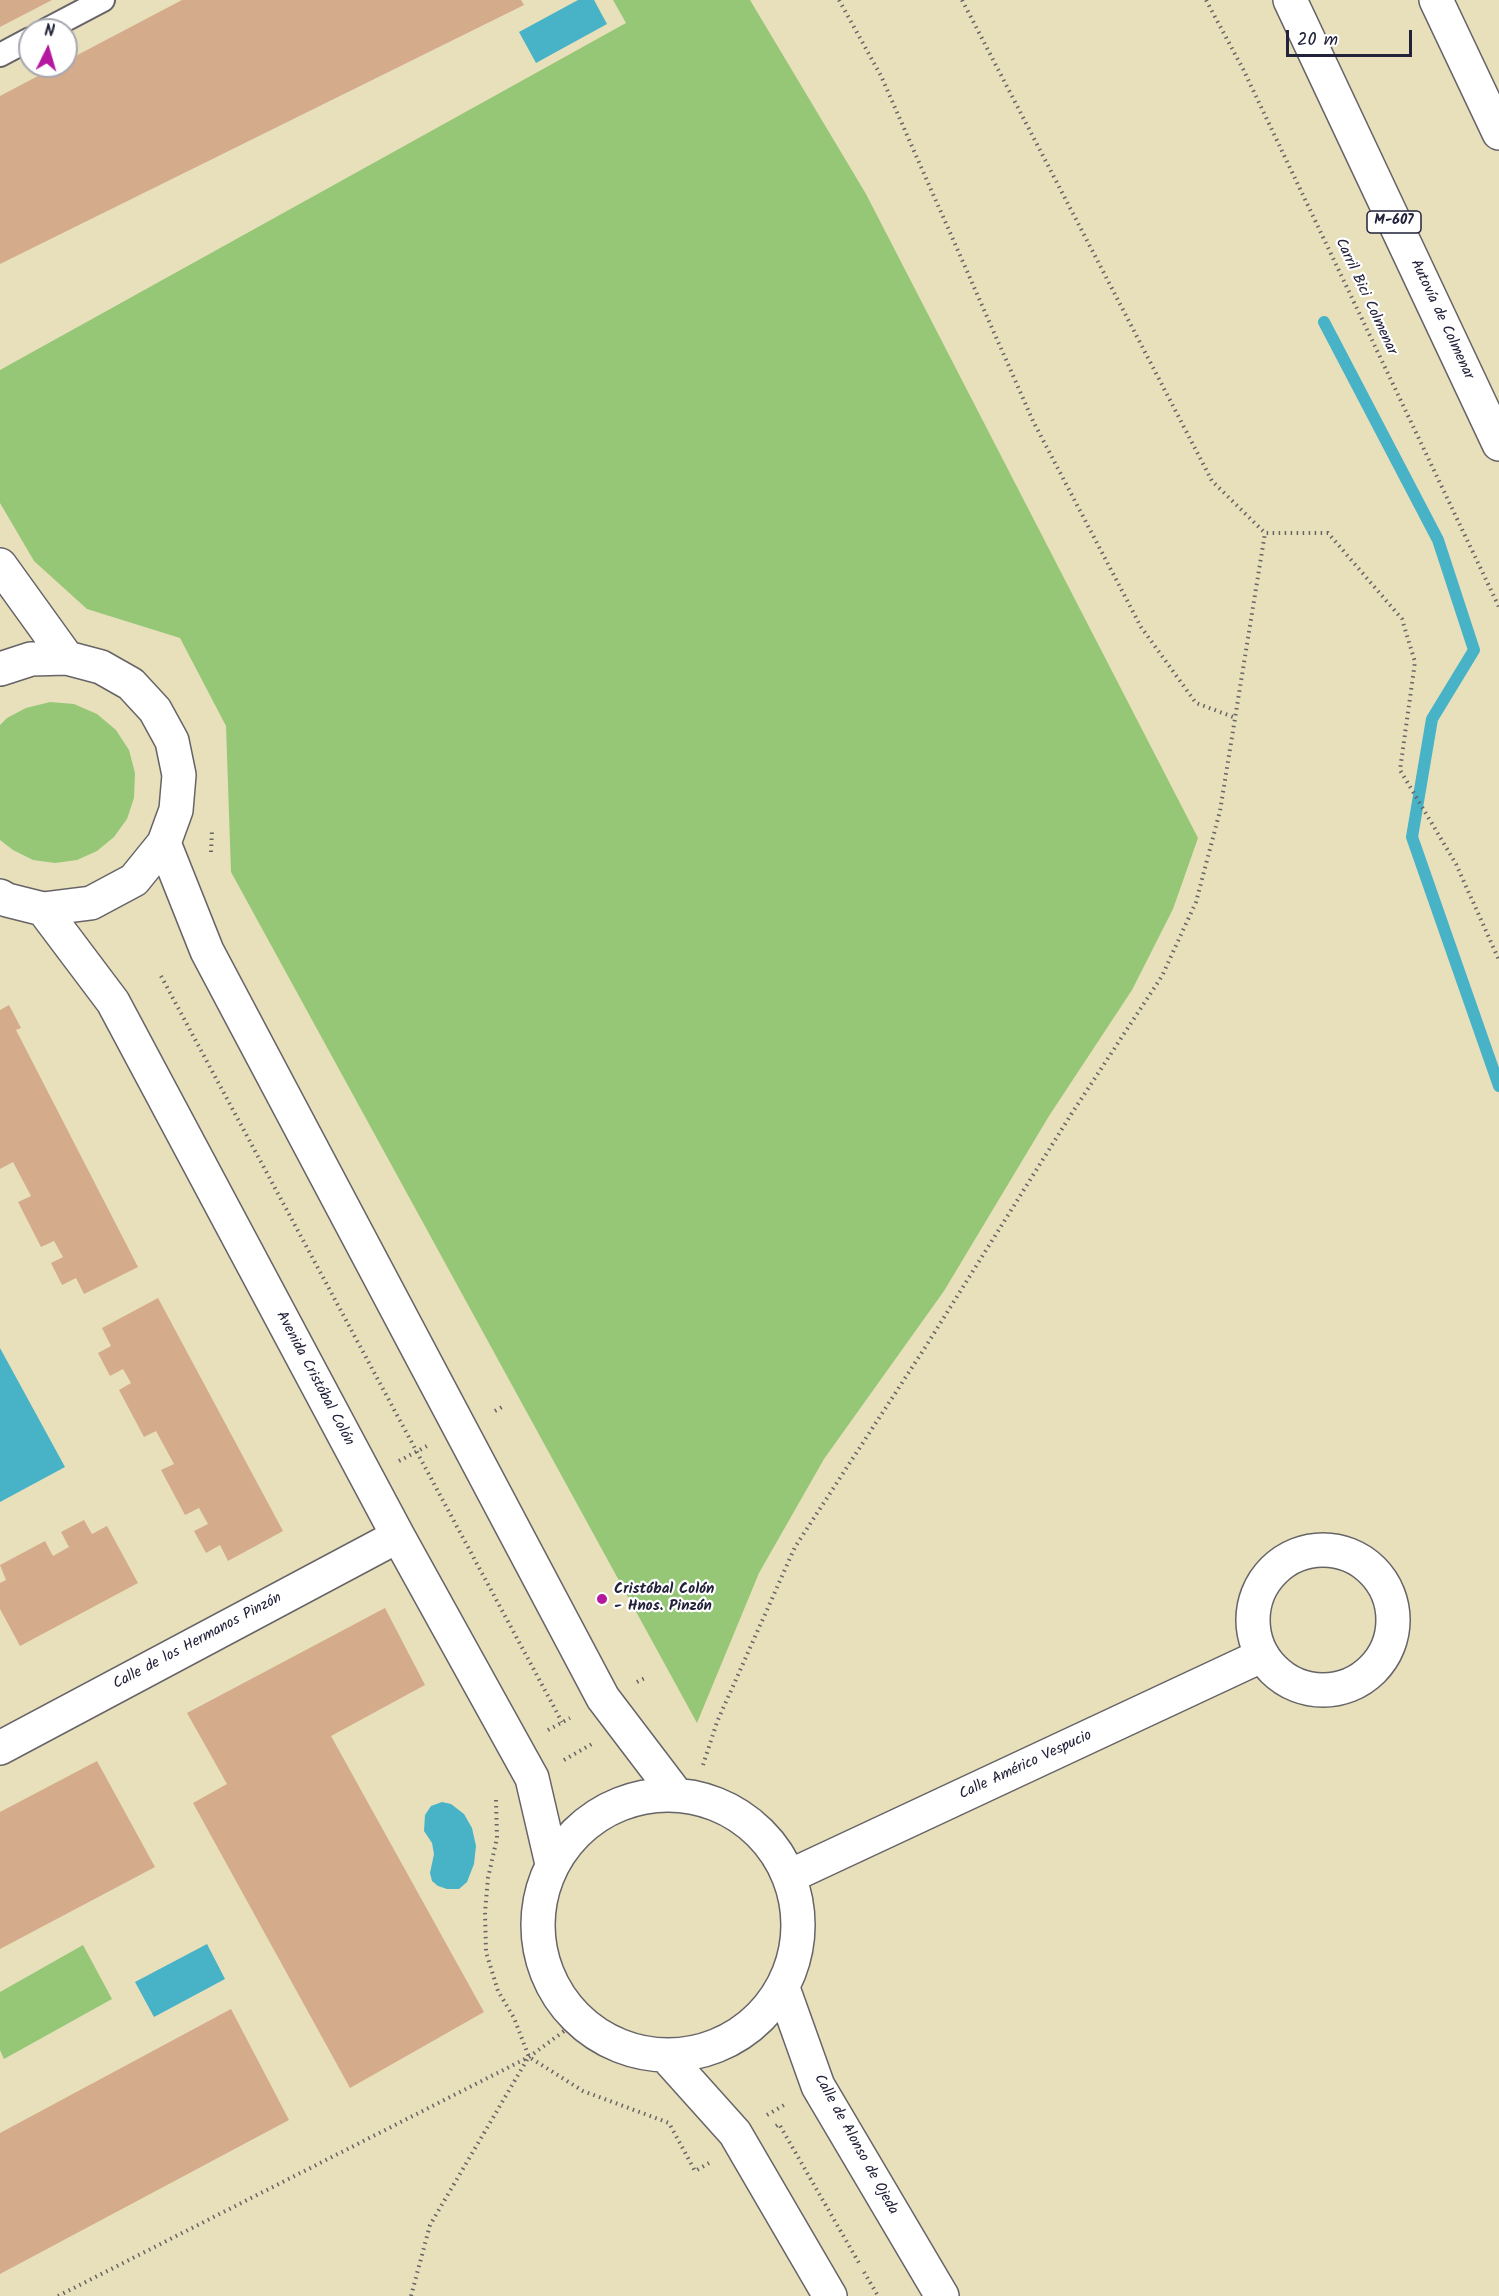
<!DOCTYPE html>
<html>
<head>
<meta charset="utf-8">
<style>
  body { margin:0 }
  #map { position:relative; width:1499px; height:2296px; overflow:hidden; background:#e8e0bb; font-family:Kalam,sans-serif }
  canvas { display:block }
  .north { position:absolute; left:18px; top:18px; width:60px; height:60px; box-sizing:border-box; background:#fff; border:2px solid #a7a7b1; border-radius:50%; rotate:5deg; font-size:16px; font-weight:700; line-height:24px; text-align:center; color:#22223b }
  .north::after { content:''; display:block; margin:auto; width:21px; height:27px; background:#b5179e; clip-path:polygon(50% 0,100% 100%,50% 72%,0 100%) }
  .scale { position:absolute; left:1286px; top:30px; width:126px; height:27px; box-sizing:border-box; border:3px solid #22223b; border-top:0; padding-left:8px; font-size:18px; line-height:21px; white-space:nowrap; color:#22223b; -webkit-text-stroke:4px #fff; paint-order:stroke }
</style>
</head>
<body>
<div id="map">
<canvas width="1499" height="2296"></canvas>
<div class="north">N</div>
<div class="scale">20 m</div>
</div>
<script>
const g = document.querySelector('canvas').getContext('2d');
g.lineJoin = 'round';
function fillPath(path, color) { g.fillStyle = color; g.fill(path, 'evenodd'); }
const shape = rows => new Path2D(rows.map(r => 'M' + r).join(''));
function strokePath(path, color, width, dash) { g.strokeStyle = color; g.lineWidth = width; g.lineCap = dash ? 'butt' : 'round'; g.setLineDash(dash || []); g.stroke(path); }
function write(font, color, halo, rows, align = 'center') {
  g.font = font + ' Kalam,sans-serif'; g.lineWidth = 4.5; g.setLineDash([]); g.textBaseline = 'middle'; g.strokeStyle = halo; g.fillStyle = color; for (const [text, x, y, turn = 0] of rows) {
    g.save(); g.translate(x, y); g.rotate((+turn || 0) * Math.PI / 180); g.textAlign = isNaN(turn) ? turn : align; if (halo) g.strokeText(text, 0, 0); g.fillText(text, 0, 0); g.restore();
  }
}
const green = shape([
  [613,0,750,0,866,194,1198,838,1173,909,1132,990,1049,1116,944,1291,824,1459,759,1573,697,1723,231,872,226,726,180,638,87,609,34,561,0,503,0,370,626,23],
  [50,702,74,704,97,714,116,730,129,750,135,773,134,798,127,819,114,837,97,851,77,860,55,863,33,860,13,850,0,840,0,725,7,718,26,708],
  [83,1945,112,1999,4,2059,0,2050,0,1992]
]);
const water = shape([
  [578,0,594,0,607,24,536,63,519,32],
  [0,1348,65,1467,0,1502],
  [442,1802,451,1804,464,1814,472,1828,476,1846,474,1864,467,1882,459,1889,447,1889,438,1886,432,1881,430,1873,434,1854,432,1843,424,1831,425,1815,431,1806],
  [207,1944,225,1979,154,2017,135,1982]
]);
const stream = shape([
  [1324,322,1438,540,1474,650,1432,719,1412,837,1499,1086]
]);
const building = shape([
  [0,0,52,0,0,27],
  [182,0,521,0,524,5,0,264,0,96,57,66,66,66,66,61],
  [9,1005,21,1028,16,1030,138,1267,84,1294,76,1278,62,1285,51,1263,63,1257,54,1241,41,1247,18,1202,31,1196,13,1162,0,1169,0,1010],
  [158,1298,283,1531,228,1561,220,1545,206,1553,194,1531,208,1524,199,1508,185,1515,161,1470,174,1464,156,1431,144,1437,119,1390,131,1383,123,1369,110,1376,98,1353,111,1346,102,1328],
  [84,1520,92,1534,107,1526,138,1583,20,1646,0,1609,0,1583,6,1580,0,1565,45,1541,53,1556,69,1547,61,1532],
  [385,1608,425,1685,331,1736,484,2012,350,2088,193,1803,227,1784,187,1713],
  [97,1761,155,1867,0,1949,0,1812],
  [231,2009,289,2120,0,2274,0,2133]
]);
const path = shape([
  [839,0,881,76,1033,421,1141,627,1196,703,1236,718],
  [962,0,1212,481,1265,533,1328,533,1402,619,1415,662,1400,770,1456,864,1499,960],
  [1206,0,1243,69,1499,607],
  [211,852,212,830],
  [161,976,562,1722],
  [495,1411,502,1407],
  [399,1461,427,1446],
  [637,1682,645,1678],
  [548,1730,570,1718],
  [564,1760,592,1744],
  [703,1765,717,1722,795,1547,926,1346,1072,1113,1162,976,1196,902,1220,811,1265,533],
  [496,1800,497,1838,488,1878,485,1912,486,1952,498,1991,514,2018,529,2057,583,2091,669,2123,695,2171,709,2163],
  [767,2115,784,2105],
  [776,2126,779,2124,859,2263],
  [864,2272,878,2296],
  [58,2296,529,2057,579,2020],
  [411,2296,430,2225,528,2058]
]);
const lane = shape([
  [46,30,103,0],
  [0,55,30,39]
]);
const street = shape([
  [0,565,67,658],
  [0,669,31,659,67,658,101,667,131,684,155,710,172,741,179,775,176,810,164,843,134,880,91,903,43,909,7,900,0,896],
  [164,843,207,951,603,1698,676,1794],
  [43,909,113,1002,398,1536,532,1778,552,1864],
  '1253 1620a70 70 0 1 1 140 0a70 70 0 1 1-140 0Z',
  [0,1748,398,1536],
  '538 1925a130 130 0 1 1 260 0a130 130 0 1 1-260 0Z',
  [790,1876,1261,1656],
  [783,1988,818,2086,942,2296],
  [665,2055,735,2133,830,2296]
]);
const highway = shape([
  [1290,0,1499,444],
  [1436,0,1499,133]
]);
const markers = [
  [602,1599,6,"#b5179e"]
];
const shields = [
  [1394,222,54]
];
const shieldNames = [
  ["M-607",1394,222]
];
const streetNames = [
  ["Carril Bici Colmenar",1365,297,65],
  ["Autovía de Colmenar",1441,320,65],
  ["Avenida Cristóbal Colón",314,1379,62],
  ["Calle de los Hermanos Pinzón",198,1642,-28],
  ["Calle Américo Vespucio",1026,1766,-25],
  ["Calle de Alonso de Ojeda",855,2145,61]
];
const poiNames = [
  ["Cristóbal Colón",614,1590],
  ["- Hnos. Pinzón",614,1607]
];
fillPath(green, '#95c777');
fillPath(water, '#48b2c7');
strokePath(stream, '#48b2c7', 12);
fillPath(building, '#d4ab8b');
strokePath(lane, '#676468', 26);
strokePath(street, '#676468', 36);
strokePath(highway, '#676468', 36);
strokePath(path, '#676468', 4, [1.5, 4.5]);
strokePath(lane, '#fff', 22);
strokePath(street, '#fff', 33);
strokePath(highway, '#fff', 33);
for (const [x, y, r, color] of markers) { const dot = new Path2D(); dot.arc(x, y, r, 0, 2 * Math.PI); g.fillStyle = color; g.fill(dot); strokePath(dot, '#fff', 2); }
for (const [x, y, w] of shields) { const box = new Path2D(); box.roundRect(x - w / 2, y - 11, w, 22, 4.5); g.fillStyle = '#fff'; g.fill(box); strokePath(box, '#22223b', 1.5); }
write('bold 14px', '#22223b', null, shieldNames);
write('15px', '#22223b', '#fff', streetNames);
write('bold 15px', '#22223b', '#fff', poiNames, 'left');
</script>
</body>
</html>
